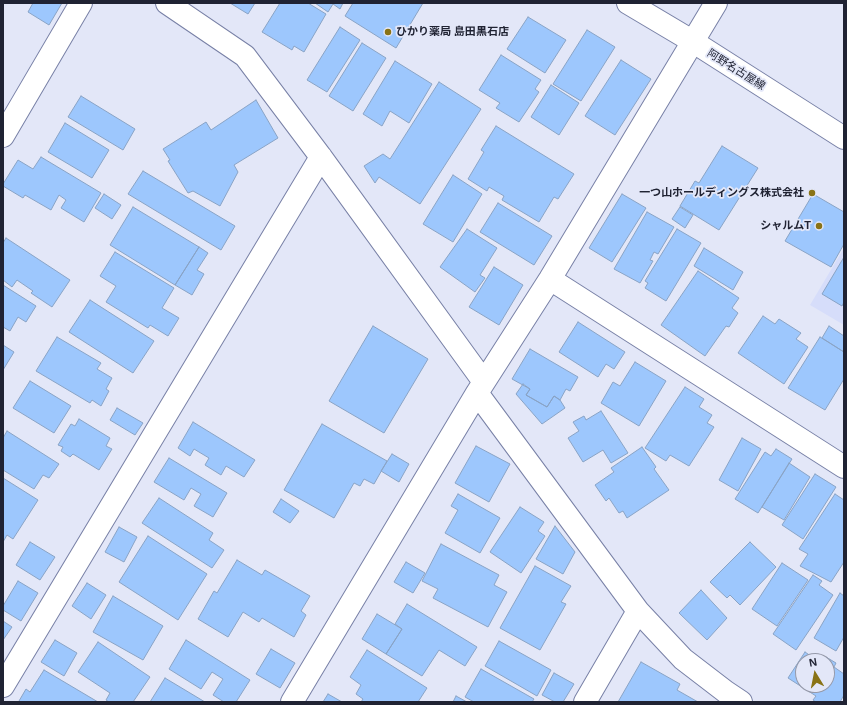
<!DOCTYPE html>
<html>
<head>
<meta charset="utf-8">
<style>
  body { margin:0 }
  #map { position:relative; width:847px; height:705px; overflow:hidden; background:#e3e7f8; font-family:Helvetica,sans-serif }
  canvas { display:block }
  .frame { position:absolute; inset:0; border:4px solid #202333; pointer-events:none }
  .north { position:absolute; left:795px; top:653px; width:40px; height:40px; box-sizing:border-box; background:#e3e7f8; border:1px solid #9599a9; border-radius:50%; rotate:350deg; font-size:11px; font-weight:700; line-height:16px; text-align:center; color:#202333 }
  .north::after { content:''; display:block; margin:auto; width:14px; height:18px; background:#897316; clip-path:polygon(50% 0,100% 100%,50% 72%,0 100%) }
</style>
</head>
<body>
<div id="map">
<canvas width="847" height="705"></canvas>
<div class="frame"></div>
<div class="north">N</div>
</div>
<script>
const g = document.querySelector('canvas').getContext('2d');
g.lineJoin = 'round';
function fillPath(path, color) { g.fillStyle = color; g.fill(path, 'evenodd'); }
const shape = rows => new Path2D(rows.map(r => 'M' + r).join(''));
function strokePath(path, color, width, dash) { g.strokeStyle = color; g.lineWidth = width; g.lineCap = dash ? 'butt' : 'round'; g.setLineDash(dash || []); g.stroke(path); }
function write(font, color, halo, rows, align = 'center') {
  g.font = font + ' Helvetica,"Noto Sans JP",sans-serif'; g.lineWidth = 3.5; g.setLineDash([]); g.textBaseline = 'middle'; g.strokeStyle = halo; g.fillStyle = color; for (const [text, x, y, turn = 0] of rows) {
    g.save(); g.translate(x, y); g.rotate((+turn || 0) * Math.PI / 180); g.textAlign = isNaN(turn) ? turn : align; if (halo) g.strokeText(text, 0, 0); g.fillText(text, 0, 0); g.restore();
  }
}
const built = shape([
  [844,248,844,325,810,305]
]);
const building = shape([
  [33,3,62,3,49,25,28,12,33,3],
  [230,3,255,3,248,14,230,3],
  [280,3,308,3,326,14,304,52,294,46,292,50,262,32,280,3],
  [315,3,343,3,340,9,333,4,328,12,315,3],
  [353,3,423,3,396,48,345,16,353,3],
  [528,17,566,40,545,73,507,49,528,17],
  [340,27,360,40,327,92,307,80,340,27],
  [587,30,615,47,581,101,553,84,587,30],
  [362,43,386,58,353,111,329,96,362,43],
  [501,55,541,80,535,89,539,92,519,122,496,108,500,103,479,90,501,55],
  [621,60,651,79,615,135,585,116,621,60],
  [395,61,432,84,409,123,390,111,382,126,363,114,395,61],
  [439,82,481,109,420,204,379,177,375,183,364,166,383,154,390,159,439,82],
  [551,85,579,103,559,135,531,117,551,85],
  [81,96,135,129,123,150,68,117,81,96],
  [256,100,278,138,234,165,238,172,220,206,193,191,188,193,168,161,170,160,163,149,206,122,211,130,256,100],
  [65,123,109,150,92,178,48,152,65,123],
  [496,126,574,174,558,199,554,197,539,222,502,200,504,196,489,187,487,191,468,179,484,152,481,150,496,126],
  [722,146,758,168,719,230,680,206,695,181,699,183,722,146],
  [41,157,101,193,84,222,61,208,66,200,59,195,51,210,25,195,23,198,3,186,3,184,18,160,33,169,41,157],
  [143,171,235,226,221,250,128,194,143,171],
  [453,175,482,194,453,242,423,224,453,175],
  [104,194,121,205,112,219,95,208,104,194],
  [622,194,646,208,612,262,589,248,622,194],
  [813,194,844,212,844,244,831,267,785,241,813,194],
  [498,203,552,236,534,265,480,232,498,203],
  [133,207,199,247,175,285,110,245,133,207],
  [680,207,693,215,685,228,672,219,680,207],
  [647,212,674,227,658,254,654,252,650,260,653,261,640,283,614,269,647,212],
  [467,229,497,248,480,275,485,278,475,292,440,267,467,229],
  [677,229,701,243,666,301,645,288,648,283,645,281,677,229],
  [6,238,70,280,52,307,31,293,33,291,17,280,12,287,3,280,3,243,6,238],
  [199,247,208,253,197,270,204,274,192,295,175,285,199,247],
  [704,248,743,272,733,290,694,266,704,248],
  [115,252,174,288,162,308,179,318,168,336,150,325,148,328,106,302,116,286,100,276,115,252],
  [844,257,844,302,842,306,822,294,844,257],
  [494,267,523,285,499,325,469,307,494,267],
  [698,271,739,298,732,308,738,313,729,327,726,326,705,356,661,325,698,271],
  [3,285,36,306,26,322,18,317,10,331,3,327,3,285],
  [90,300,154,341,133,373,69,332,90,300],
  [763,316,775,324,779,319,801,333,796,339,808,347,784,384,738,353,763,316],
  [578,322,625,352,614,369,606,364,598,377,559,352,578,322],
  [373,326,428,359,384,433,329,401,373,326],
  [829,326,844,336,844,352,822,338,829,326],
  [57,337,101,363,97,369,112,378,106,389,109,391,101,406,92,400,90,403,36,371,57,337],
  [820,337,844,352,844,379,825,410,788,388,820,337],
  [3,345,14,352,3,370,3,345],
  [530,349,578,377,570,391,566,389,560,400,554,396,547,407,526,395,530,389,512,379,530,349],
  [635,362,666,381,639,426,601,403,613,382,620,386,635,362],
  [30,381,71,406,54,433,13,408,30,381],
  [523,384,530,389,526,395,547,407,554,396,560,400,565,408,542,424,516,394,523,384],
  [685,387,704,399,699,407,712,415,707,423,714,427,689,466,670,455,666,461,645,448,685,387],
  [117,408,143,423,135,435,110,420,117,408],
  [601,411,628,453,611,463,603,450,583,462,568,438,579,431,573,422,584,416,586,420,601,411],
  [79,419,110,438,106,446,112,449,99,470,73,454,70,457,61,451,63,447,58,445,71,424,75,426,79,419],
  [193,422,255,460,244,477,226,466,221,475,205,465,209,458,194,449,190,456,178,448,193,422],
  [322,424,387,461,374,484,364,479,360,486,354,483,334,518,284,490,322,424],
  [7,431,59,464,49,478,43,475,34,489,3,470,3,438,7,431],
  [742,438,761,449,738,491,719,480,742,438],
  [476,446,510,464,489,502,455,483,476,446],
  [642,447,656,467,654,469,669,490,627,518,623,511,619,513,609,498,606,501,595,485,614,472,611,468,642,447],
  [776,449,792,459,758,513,735,499,765,452,771,456,776,449],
  [392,454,409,464,399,482,381,471,392,454],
  [169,458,227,493,213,517,194,506,201,494,191,488,184,500,154,482,169,458],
  [789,463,810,477,784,520,762,507,789,463],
  [815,474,836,487,803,539,782,525,815,474],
  [3,478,38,500,13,539,7,535,3,542,3,478],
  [458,494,500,518,480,553,445,533,458,510,451,506,458,494],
  [835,494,844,500,844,562,831,582,800,566,808,554,799,549,835,494],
  [159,498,213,533,209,540,224,550,212,568,142,523,159,498],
  [281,499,299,511,290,523,273,512,281,499],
  [520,507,544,522,538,531,545,536,521,573,490,552,520,507],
  [555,526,575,552,563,574,536,559,555,526],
  [119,527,137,537,124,562,105,552,119,527],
  [148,536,207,574,178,620,119,582,148,536],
  [30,542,55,557,40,580,16,565,30,542],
  [750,542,776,567,740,605,730,595,727,598,710,582,750,542],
  [441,544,499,575,494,585,507,592,488,627,433,598,438,589,422,581,441,544],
  [237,560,262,575,265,570,310,596,301,611,306,615,294,637,262,618,259,622,243,612,228,637,198,619,214,591,217,593,237,560],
  [406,562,425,573,413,593,394,582,406,562],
  [782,563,808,580,777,626,752,609,782,563],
  [535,566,571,586,561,602,566,604,540,650,500,628,535,566],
  [813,575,822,581,819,585,833,595,796,650,773,634,813,575],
  [18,581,38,593,21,621,3,610,3,606,18,581],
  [87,583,106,595,91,619,72,606,87,583],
  [701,590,727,618,707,640,679,613,701,590],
  [840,593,844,596,844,637,836,651,814,638,840,593],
  [113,596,163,626,143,660,93,632,113,596],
  [407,604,477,647,465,666,439,650,422,676,386,654,402,629,395,624,407,604],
  [377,614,402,629,386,654,362,639,377,614],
  [3,621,12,627,3,640,3,621],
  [55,640,77,653,64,676,41,662,55,640],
  [186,640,250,680,236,702,224,702,213,695,223,679,212,672,201,689,169,669,186,640],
  [499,641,551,670,537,696,485,666,499,641],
  [98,642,150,677,133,702,109,702,106,700,110,693,78,672,98,642],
  [271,649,295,663,280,688,256,674,271,649],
  [367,650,427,688,418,702,361,702,363,699,356,694,361,685,350,677,367,650],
  [805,652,818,661,803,661,803,685,827,685,827,661,823,661,826,657,836,663,834,667,844,674,844,695,840,702,816,702,813,700,816,696,788,678,805,652],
  [641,662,680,684,677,690,698,702,618,702,641,662],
  [481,669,534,699,532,702,474,702,465,697,481,669],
  [44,670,98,702,21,702,19,701,26,689,30,692,44,670],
  [554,673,574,684,563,702,555,702,542,695,554,673],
  [165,678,205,702,150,702,165,678],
  [328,694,342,702,323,702,328,694],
  [456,696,467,702,453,702,456,696]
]);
const minor = shape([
  [167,3,245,56,321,157,484,382],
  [3,136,81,3],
  [550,279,844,467],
  [477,393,638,611,683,659,726,692,741,702],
  [3,686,321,157],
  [292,702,477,393,550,279,716,3],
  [585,702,638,611]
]);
const secondary = shape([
  [628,3,692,41,844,138]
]);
const markers = [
  [388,32,4,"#897316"],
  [812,193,4,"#897316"],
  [819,226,4,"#897316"]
];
const poiNames = [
  ["ひかり薬局 島田黒石店",396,32,"left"],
  ["一つ山ホールディングス株式会社",804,193],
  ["シャルムT",811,226]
];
const streetNames = [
  ["阿野名古屋線",736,70,32]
];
fillPath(built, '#d6ddfa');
fillPath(building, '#9dc7fd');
strokePath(building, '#89a3c5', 1);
strokePath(minor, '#7880a6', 24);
strokePath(secondary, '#7880a6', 24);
strokePath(minor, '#fff', 22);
strokePath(secondary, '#fff', 22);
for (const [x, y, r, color] of markers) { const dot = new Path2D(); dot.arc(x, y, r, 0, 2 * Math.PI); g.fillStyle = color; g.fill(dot); strokePath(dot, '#e3e7f8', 1.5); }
write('bold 11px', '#202333', '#e3e7f8', poiNames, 'right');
write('11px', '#202333', '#e3e7f8', streetNames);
</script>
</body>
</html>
